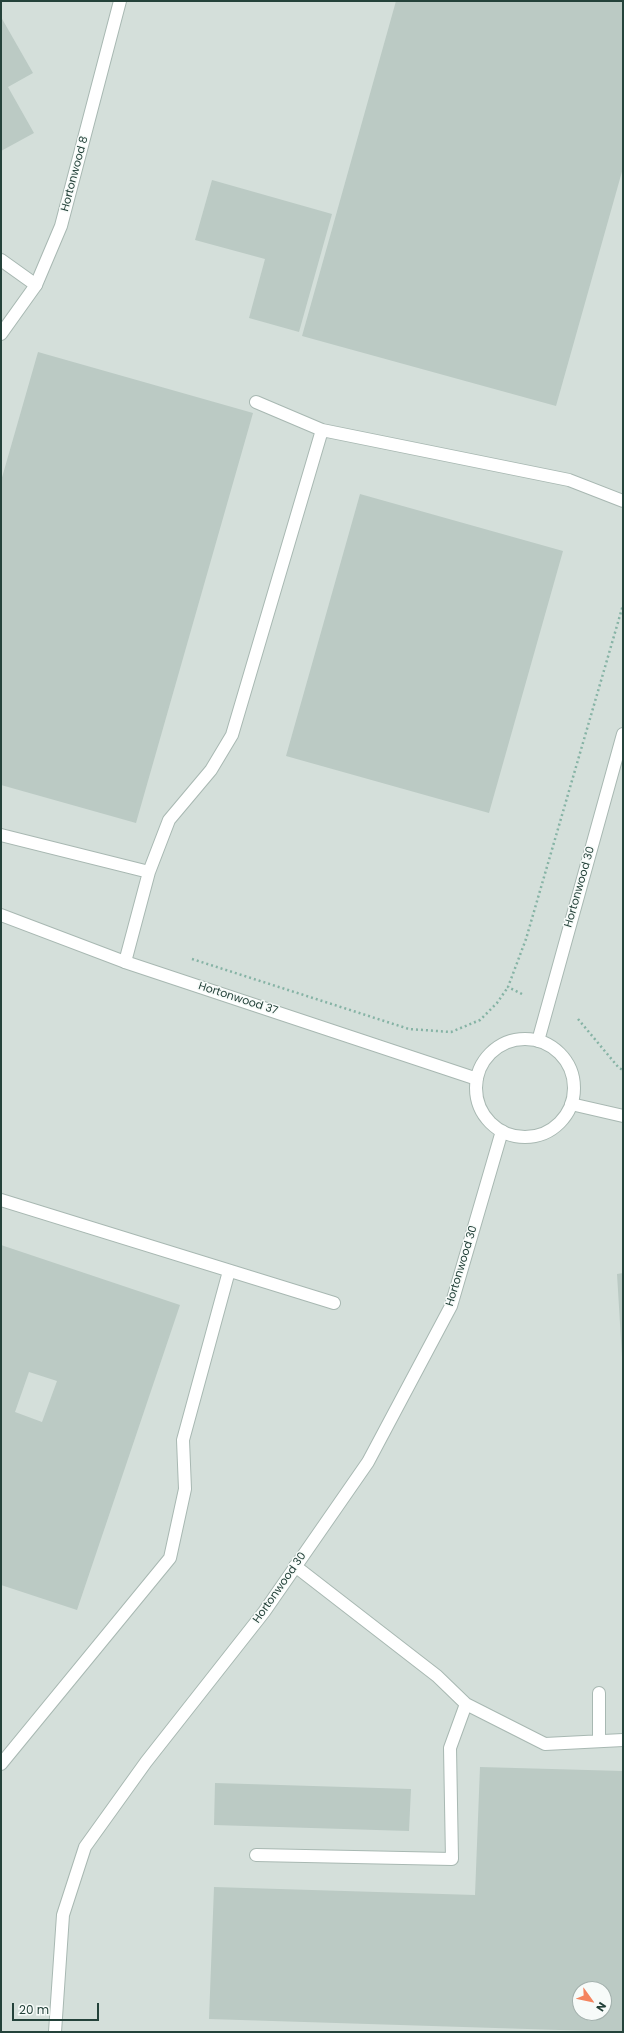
<!DOCTYPE html>
<html>
<head>
<meta charset="utf-8">
<style>
  body { margin:0 }
  #map { position:relative; width:624px; height:2033px; overflow:hidden; background:#e6efeb; font-family:Poppins,sans-serif }
  canvas { display:block }
  .frame { position:absolute; inset:0; border:2px solid #24423a; pointer-events:none }
  .north { position:absolute; left:572px; top:1981px; width:40px; height:40px; box-sizing:border-box; background:#f7fbf9; border:1px solid #a3b1ad; border-radius:50%; rotate:123deg; font-size:11px; font-weight:700; line-height:16px; text-align:center; color:#24423a }
  .north::after { content:''; display:block; margin:auto; width:14px; height:18px; background:#f4845f; clip-path:polygon(50% 0,100% 100%,50% 72%,0 100%) }
  .scale { position:absolute; left:12px; top:2003px; width:87px; height:18px; box-sizing:border-box; border:2px solid #24423a; border-top:0; padding-left:5px; font-size:12px; line-height:14px; white-space:nowrap; color:#24423a; -webkit-text-stroke:3px #f7fbf9; paint-order:stroke }
</style>
</head>
<body>
<div id="map">
<canvas width="624" height="2033"></canvas>
<div class="frame"></div>
<div class="north">N</div>
<div class="scale">20 m</div>
</div>
<script>
const g = document.querySelector('canvas').getContext('2d');
g.lineJoin = 'round';
function fillPath(path, color) { g.fillStyle = color; g.fill(path, 'evenodd'); }
const shape = rows => new Path2D(rows.map(r => 'M' + r).join(''));
function strokePath(path, color, width, dash) { g.strokeStyle = color; g.lineWidth = width; g.lineCap = dash ? 'butt' : 'round'; g.setLineDash(dash || []); g.stroke(path); }
function write(font, color, halo, rows, align = 'center') {
  g.font = font + ' Poppins,sans-serif'; g.lineWidth = 3; g.setLineDash([]); g.textBaseline = 'middle'; g.strokeStyle = halo; g.fillStyle = color; for (const [text, x, y, turn = 0] of rows) {
    g.save(); g.translate(x, y); g.rotate((+turn || 0) * Math.PI / 180); g.textAlign = isNaN(turn) ? turn : align; if (halo) g.strokeText(text, 0, 0); g.fillText(text, 0, 0); g.restore();
  }
}
const built = shape([
  [1,1,623,1,623,2032,1,2032],
  [580,1989,604,1989,604,2013,580,2013]
]);
const building = shape([
  [396,1,623,1,623,168,556,406,302,336],
  [1,17,33,73,8,87,34,133,1,151],
  [212,180,332,214,299,332,249,318,265,259,195,240],
  [38,352,253,413,136,823,1,785,1,481],
  [360,494,563,551,489,813,286,756],
  [1,1245,180,1305,77,1610,1,1585],
  [29,1372,57,1381,42,1422,15,1412],
  [623,1273,623,1357,622,1357,617,1274],
  [480,1767,623,1771,623,2032,209,2019,214,1887,475,1895],
  [580,1989,604,1989,604,2013,580,2013],
  [215,1783,411,1789,409,1831,214,1825]
]);
const path = shape([
  [192,959,409,1029,451,1032,480,1020,497,1003,508,987],
  [522,994,508,987,526,939,623,605],
  [578,1019,619,1068,623,1070]
]);
const service = shape([
  [1,260,36,285],
  [322,430,569,480,623,501],
  [1,835,149,872],
  [125,962,149,872,169,820,211,770,232,735,322,430,256,402],
  [1,1200,334,1303],
  [295,1566,437,1676,466,1704,545,1744,623,1740],
  [599,1740,599,1693],
  [1,1764,170,1558,185,1489,183,1440,229,1271],
  [256,1855,452,1859,450,1748,466,1704]
]);
const minor = shape([
  [1,334,36,285,61,226,120,1],
  [1,915,125,962,477,1079],
  '476 1088a49 49 0 1 1 98 0a49 49 0 1 1-98 0Z',
  [538,1041,623,734],
  [571,1104,623,1116],
  [55,2032,63,1915,85,1847,146,1762,264,1612,368,1462,451,1306,502,1131]
]);
const streetNames = [
  ["Hortonwood 8",75,174,-75],
  ["Hortonwood 30",580,887,-74],
  ["Hortonwood 37",238,999,18],
  ["Hortonwood 30",462,1266,-73],
  ["Hortonwood 30",280,1588,-55]
];
fillPath(built, '#d4dfda');
fillPath(building, '#bbcac4');
strokePath(service, '#a8b8b2', 14);
strokePath(minor, '#a8b8b2', 14);
strokePath(path, '#86b3a5', 2.5, [2, 3]);
strokePath(service, '#fff', 12);
strokePath(minor, '#fff', 12);
write('11px', '#24423a', '#f7fbf9', streetNames);
</script>
</body>
</html>
